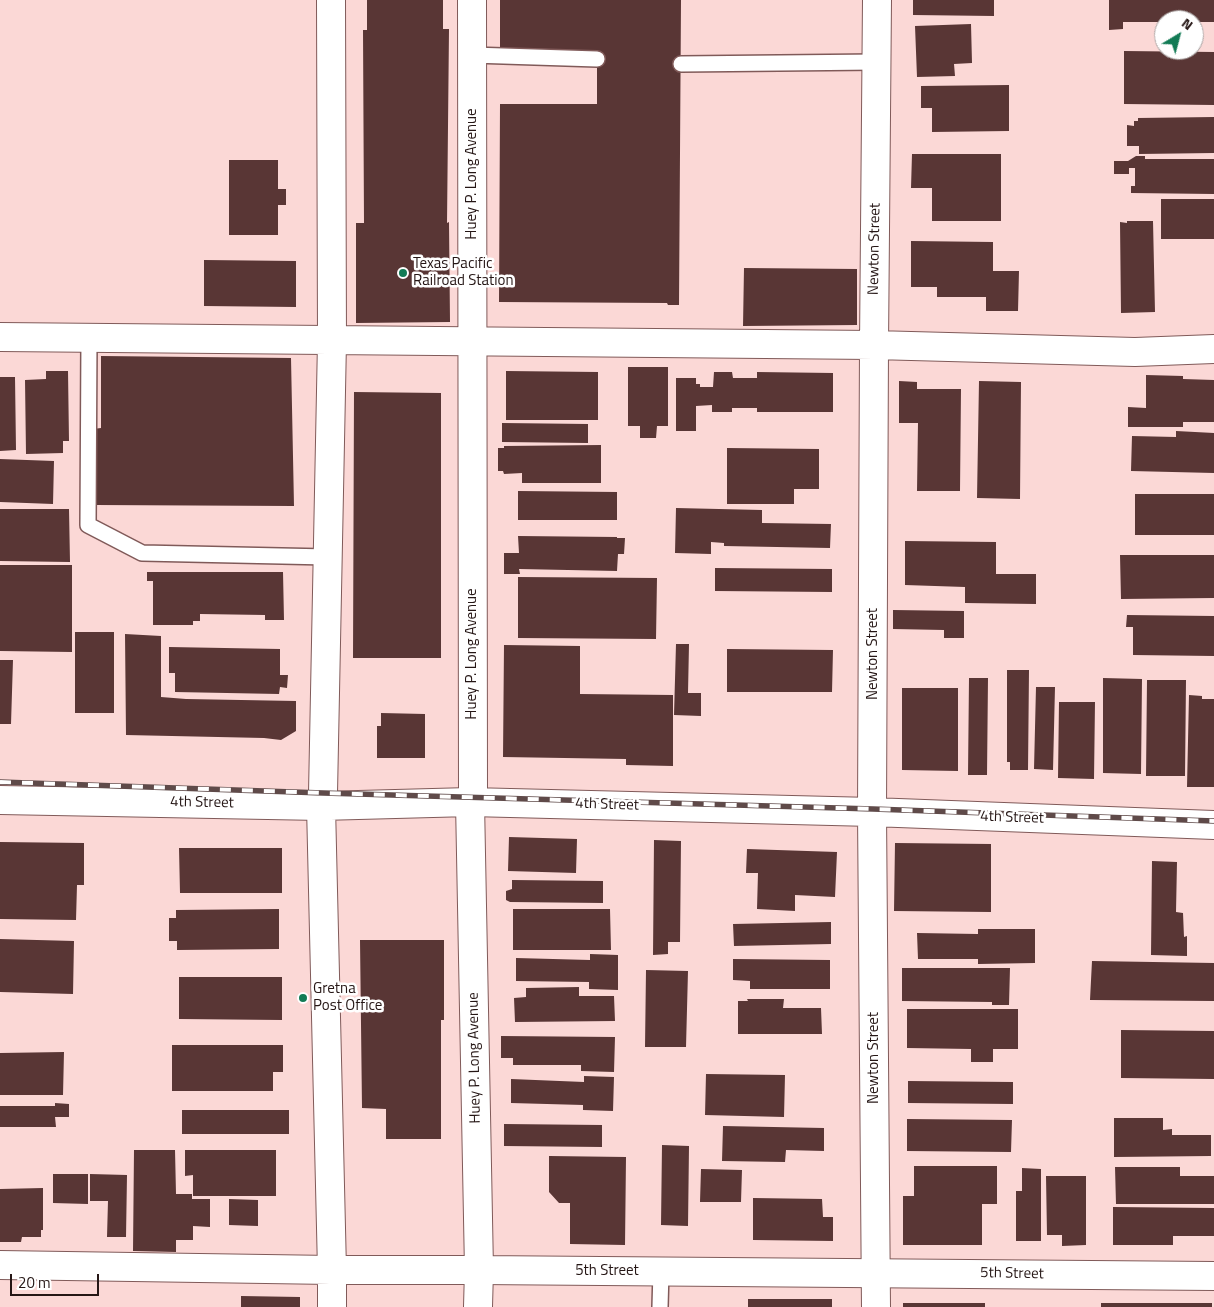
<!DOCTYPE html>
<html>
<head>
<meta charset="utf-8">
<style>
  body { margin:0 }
  #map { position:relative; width:1214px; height:1307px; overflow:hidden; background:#fbd8d6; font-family:"Titillium Web",sans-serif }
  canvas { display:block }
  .north { position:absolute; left:1154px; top:10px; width:50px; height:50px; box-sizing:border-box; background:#fff; border:1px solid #a8a2a1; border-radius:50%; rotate:37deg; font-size:14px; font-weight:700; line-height:20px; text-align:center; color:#251615 }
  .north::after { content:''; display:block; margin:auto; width:18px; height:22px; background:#127b55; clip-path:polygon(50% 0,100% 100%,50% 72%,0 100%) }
  .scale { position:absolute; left:10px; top:1274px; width:89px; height:22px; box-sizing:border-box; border:2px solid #251615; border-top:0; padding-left:6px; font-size:15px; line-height:18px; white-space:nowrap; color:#251615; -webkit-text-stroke:4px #fff; paint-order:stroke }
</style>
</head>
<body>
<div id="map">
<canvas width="1214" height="1307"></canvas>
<div class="north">N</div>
<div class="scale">20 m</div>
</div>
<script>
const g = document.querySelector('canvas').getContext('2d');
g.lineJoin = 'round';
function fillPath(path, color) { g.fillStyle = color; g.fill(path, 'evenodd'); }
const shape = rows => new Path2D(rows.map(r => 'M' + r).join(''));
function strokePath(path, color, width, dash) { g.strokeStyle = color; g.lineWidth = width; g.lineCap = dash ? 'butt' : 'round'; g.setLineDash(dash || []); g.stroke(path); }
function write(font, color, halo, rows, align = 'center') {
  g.font = font + ' "Titillium Web",sans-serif'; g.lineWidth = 5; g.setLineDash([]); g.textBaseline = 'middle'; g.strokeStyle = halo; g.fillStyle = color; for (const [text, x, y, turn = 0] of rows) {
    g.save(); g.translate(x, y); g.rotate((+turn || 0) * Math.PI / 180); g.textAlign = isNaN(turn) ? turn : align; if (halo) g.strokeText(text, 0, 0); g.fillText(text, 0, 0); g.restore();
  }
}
const building = shape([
  [367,0,443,0,443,29,449,29,447,223,449,222,450,322,356,323,356,223,364,223,363,30,367,30],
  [500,0,681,0,679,305,668,305,667,303,499,302,500,104,597,104,597,59,500,52],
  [913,0,994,0,994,16,913,15],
  [1109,0,1214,0,1214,22,1194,22,1194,20,1164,20,1164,22,1123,22,1123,29,1109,30],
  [971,24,972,63,954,64,955,76,917,77,915,26],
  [1124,51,1214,52,1214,105,1124,104],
  [1009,85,1009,131,932,132,932,108,921,108,921,86],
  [1214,117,1214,153,1139,154,1139,146,1127,146,1127,125,1134,126,1134,121,1138,121,1138,118],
  [912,154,1001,154,1001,221,932,221,932,188,911,188],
  [1136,156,1145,156,1145,159,1214,159,1214,194,1131,193,1131,186,1135,186,1135,168,1129,168,1129,174,1114,174,1114,161,1128,161],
  [229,160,278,160,278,189,286,189,286,205,278,205,278,235,229,235],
  [1161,199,1214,199,1214,239,1161,239],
  [1127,221,1153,221,1155,312,1121,313,1120,222,1127,223],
  [911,241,993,242,993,271,1019,271,1018,311,986,311,986,297,937,297,937,287,911,287],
  [204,260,296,261,296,307,204,306],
  [744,268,857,269,857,325,743,326],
  [101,356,291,358,294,506,96,505,93,429,101,428],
  [628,367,668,367,668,426,657,426,656,438,640,438,640,426,628,426],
  [46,371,68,371,69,441,63,441,63,453,26,454,25,380,46,379],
  [506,371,598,372,598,420,506,420],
  [714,372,732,372,733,378,757,378,757,372,833,373,833,412,757,412,757,408,732,408,732,412,712,412,712,405,696,406,696,431,676,431,676,378,696,378,696,384,700,384,700,387,713,387],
  [1146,375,1183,376,1183,379,1214,380,1214,422,1183,422,1183,427,1128,427,1128,407,1146,408],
  [0,377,15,377,16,450,0,451],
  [899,381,917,382,917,389,961,389,960,491,917,491,918,423,899,423],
  [979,381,1021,382,1020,499,977,498],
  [354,392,441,393,441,658,353,658],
  [502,423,588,424,588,443,502,442],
  [1176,431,1214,433,1214,473,1131,471,1132,436,1176,437],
  [601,445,601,483,522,483,522,473,504,474,503,471,498,471,498,448,504,448,504,446],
  [727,448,819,449,819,489,794,489,794,504,727,504],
  [0,459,54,461,53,504,0,502],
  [518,491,617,492,617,520,518,520],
  [1135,494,1214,494,1214,535,1135,535],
  [676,508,762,510,762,523,831,524,830,548,724,546,724,543,711,542,711,554,675,553],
  [0,509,69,509,70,562,0,561],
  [518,536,617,537,617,538,625,538,624,554,618,554,617,571,519,569,520,574,504,574,504,553,519,553],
  [905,541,996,542,996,574,1036,574,1036,604,965,603,965,587,905,585],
  [1120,555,1214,555,1214,598,1121,599],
  [0,565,72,565,72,652,0,651],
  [715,568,832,569,832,592,715,591],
  [147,572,283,572,284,620,265,620,265,615,200,614,200,621,193,621,193,625,153,625,153,581,147,581],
  [518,577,657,578,656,639,518,638],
  [893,610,964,611,964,638,944,638,944,630,893,629],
  [1127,615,1214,616,1214,656,1133,655,1133,627,1126,627],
  [75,632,114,632,114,713,75,713],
  [125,634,161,636,161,697,186,699,296,701,296,731,281,740,264,738,126,735],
  [676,644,689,644,688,693,701,693,701,716,674,715],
  [504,645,580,646,580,694,673,695,673,766,626,765,626,759,503,757],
  [169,647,280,649,280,675,288,675,287,688,280,687,279,694,175,692,175,673,169,673],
  [727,649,833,650,832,692,727,692],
  [0,660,13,660,11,724,0,724],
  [1007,670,1029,670,1028,770,1010,770,1010,762,1007,762],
  [969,678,988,678,987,775,968,775],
  [1103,678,1142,679,1141,774,1103,773],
  [1147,680,1186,680,1185,776,1146,776],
  [1036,687,1055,687,1053,770,1034,769],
  [902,688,958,688,958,771,902,770],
  [1189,695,1202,696,1202,699,1214,699,1214,787,1187,787],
  [1059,702,1095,702,1094,779,1058,778],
  [381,713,425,714,425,758,377,758,377,726,381,726],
  [509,837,577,839,576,873,508,871],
  [654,840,681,841,680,942,668,942,668,954,653,955],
  [0,842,84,843,84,885,77,885,76,920,0,919],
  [895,843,991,844,991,912,894,911],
  [179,848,282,848,282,893,180,893],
  [747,849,837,852,835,897,795,895,795,911,757,909,758,873,746,873],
  [1152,861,1177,862,1176,912,1183,913,1184,937,1187,936,1187,956,1151,955],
  [512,880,603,881,603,903,510,902,506,900,506,891,512,889],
  [279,909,279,949,177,950,177,941,169,941,169,918,176,918,176,910],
  [513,909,610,909,611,950,513,950],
  [831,922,831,944,734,946,733,924],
  [978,929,1035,929,1035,963,978,964,978,959,918,959,917,933,978,934],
  [0,939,74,941,73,994,0,992],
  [360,940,444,940,444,1020,441,1020,441,1139,386,1139,386,1109,362,1108],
  [590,954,618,955,618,990,589,989,589,982,516,981,516,958,590,960],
  [733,959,830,960,830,989,750,989,750,981,733,980],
  [1092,961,1214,963,1214,1001,1090,1000],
  [902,968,1010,968,1009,1005,992,1005,992,1002,902,1001],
  [646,970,688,971,686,1047,645,1047],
  [179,977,282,977,282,1020,179,1019],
  [579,987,579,996,614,996,615,1021,515,1022,514,998,526,997,526,988],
  [747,999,784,999,783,1008,821,1008,822,1034,738,1034,738,1001,748,1001],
  [907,1009,1018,1009,1018,1049,993,1049,993,1062,971,1062,971,1049,907,1048],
  [1121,1030,1214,1031,1214,1079,1121,1078],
  [501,1036,615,1037,614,1072,581,1071,581,1065,513,1065,513,1058,501,1058],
  [172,1045,283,1045,283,1072,273,1072,273,1091,172,1091],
  [64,1052,63,1095,0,1095,0,1053],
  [706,1074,785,1075,784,1117,705,1115],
  [584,1076,614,1077,613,1111,583,1110,583,1105,511,1103,511,1079,584,1082],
  [908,1081,1013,1082,1013,1104,908,1103],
  [55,1103,69,1104,69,1117,55,1117,56,1127,0,1127,0,1106,55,1106],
  [182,1110,289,1110,289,1134,182,1134],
  [1114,1118,1163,1118,1163,1130,1172,1129,1172,1135,1211,1135,1211,1156,1114,1157],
  [907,1119,1012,1120,1011,1152,907,1151],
  [504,1124,602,1125,602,1147,504,1146],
  [723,1126,824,1128,824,1151,786,1150,785,1162,722,1161],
  [662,1145,689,1146,688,1226,661,1225],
  [134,1150,175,1150,176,1194,192,1194,192,1199,210,1199,210,1227,193,1226,193,1240,176,1240,176,1252,133,1251],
  [185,1150,276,1150,276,1196,193,1196,193,1175,185,1176],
  [549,1156,626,1157,625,1245,570,1244,570,1203,559,1203,549,1192],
  [914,1166,997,1166,997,1204,982,1204,982,1245,903,1245,903,1196,914,1196],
  [1115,1167,1180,1167,1180,1176,1214,1176,1214,1204,1116,1204],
  [1022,1168,1041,1169,1041,1241,1016,1241,1016,1191,1022,1191],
  [701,1169,742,1170,741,1202,700,1202],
  [53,1174,88,1174,88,1204,53,1203],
  [90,1174,127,1175,126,1237,107,1237,108,1201,90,1201],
  [1046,1176,1086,1176,1086,1245,1062,1246,1062,1235,1047,1235],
  [43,1188,43,1230,41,1230,41,1237,22,1237,21,1242,0,1242,0,1189],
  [753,1198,822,1199,823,1217,833,1217,833,1241,753,1240],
  [229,1199,258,1200,258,1226,229,1225],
  [1113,1207,1214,1208,1214,1236,1173,1236,1173,1245,1113,1245],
  [241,1296,300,1297,300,1307,241,1307],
  [748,1299,832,1299,832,1307,748,1307],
  [903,1303,985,1303,985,1307,903,1307],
  [1101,1303,1212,1303,1212,1307,1101,1307]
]);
const lane = shape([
  [472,55,597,59],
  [681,64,877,62],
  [89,338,88,525,142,553,328,557],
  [660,1307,661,1271]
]);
const street = shape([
  [472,0,473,796,470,802,872,812,1214,825],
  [0,337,874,345,1135,352,1214,349],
  [321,806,323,793,332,341,331,0],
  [0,1265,332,1270,332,1307],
  [478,1307,479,1270],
  [876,1307,872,812,874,345,877,0]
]);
const secondary = shape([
  [0,800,321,806,470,802,479,1270],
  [321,806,332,1270,479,1270,1214,1276]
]);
const rail = shape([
  [0,782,323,793,873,809,1214,821]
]);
const markers = [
  [403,273,5,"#127b55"],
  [303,998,5,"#127b55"]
];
const streetNames = [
  ["Huey P. Long Avenue",472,174,-90],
  ["Newton Street",875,249,-89],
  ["Huey P. Long Avenue",472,654,-90],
  ["Newton Street",873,654,-90],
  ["4th Street",202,803,1],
  ["4th Street",607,805,2],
  ["4th Street",1012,818,2],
  ["Huey P. Long Avenue",475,1058,-91],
  ["Newton Street",874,1058,-90],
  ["5th Street",607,1271],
  ["5th Street",1012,1274,1]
];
const poiNames = [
  ["Texas Pacific",413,264],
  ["Railroad Station",413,281],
  ["Gretna",313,989],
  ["Post Office",313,1006]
];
fillPath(building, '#593635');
strokePath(lane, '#805a59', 18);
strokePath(street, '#805a59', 30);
strokePath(secondary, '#805a59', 30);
strokePath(lane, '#fff', 15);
strokePath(street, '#fff', 28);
strokePath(secondary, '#fff', 28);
strokePath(rail, '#5f4a49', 5.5);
strokePath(rail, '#fff', 4, [11]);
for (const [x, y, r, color] of markers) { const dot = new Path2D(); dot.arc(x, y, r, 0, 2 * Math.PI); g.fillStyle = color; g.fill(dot); strokePath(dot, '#fff', 2); }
write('15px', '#251615', '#fff', streetNames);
write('15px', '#251615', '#fff', poiNames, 'left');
</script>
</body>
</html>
